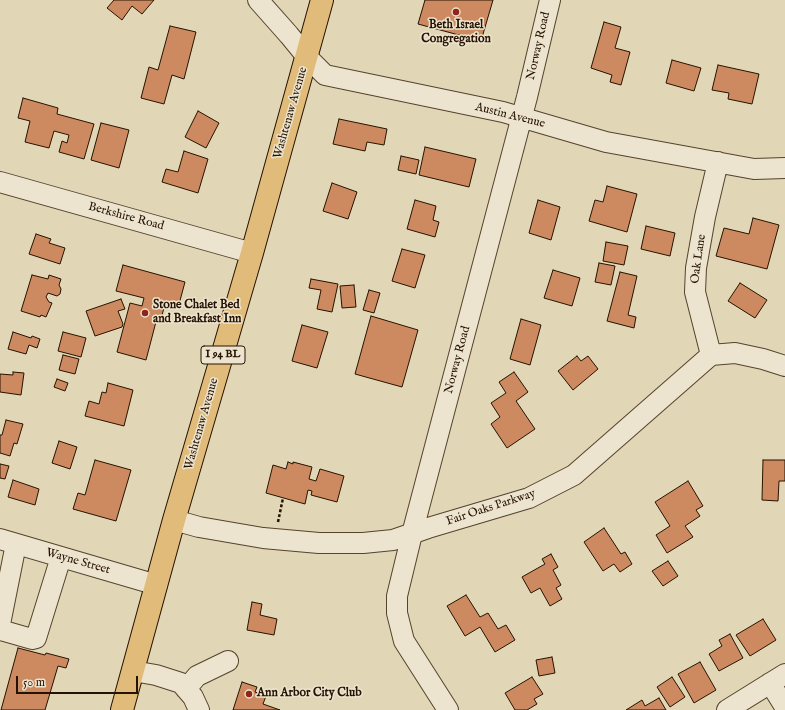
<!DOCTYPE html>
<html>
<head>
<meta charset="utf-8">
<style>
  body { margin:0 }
  #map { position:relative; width:785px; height:710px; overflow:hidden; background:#e1d6b5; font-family:"IM FELL English",serif }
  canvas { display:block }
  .scale { position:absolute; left:16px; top:676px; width:122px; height:18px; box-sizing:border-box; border:2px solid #261200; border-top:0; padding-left:5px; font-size:12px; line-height:14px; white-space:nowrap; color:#261200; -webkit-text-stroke:3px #ece4cf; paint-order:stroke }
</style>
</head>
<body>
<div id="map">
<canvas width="785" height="710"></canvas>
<div class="scale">50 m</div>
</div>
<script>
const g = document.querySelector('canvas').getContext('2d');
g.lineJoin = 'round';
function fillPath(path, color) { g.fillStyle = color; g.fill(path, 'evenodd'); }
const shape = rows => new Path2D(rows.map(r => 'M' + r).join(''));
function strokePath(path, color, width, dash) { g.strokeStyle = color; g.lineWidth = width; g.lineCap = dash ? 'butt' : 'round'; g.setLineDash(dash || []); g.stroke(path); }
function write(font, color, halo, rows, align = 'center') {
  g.font = font + ' "IM FELL English",serif'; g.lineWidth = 3; g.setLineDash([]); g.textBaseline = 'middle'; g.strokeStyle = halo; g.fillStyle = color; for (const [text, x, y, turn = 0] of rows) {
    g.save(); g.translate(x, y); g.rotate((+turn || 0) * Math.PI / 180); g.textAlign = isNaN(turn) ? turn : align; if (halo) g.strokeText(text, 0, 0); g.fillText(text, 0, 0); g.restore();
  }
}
const building = shape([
  [114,0,154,0,142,14,132,6,122,20,107,8,114,0],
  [425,0,493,0,481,41,418,24,425,0],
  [604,22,621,27,615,48,630,52,621,85,610,82,612,75,591,68,604,22],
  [170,26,196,32,184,79,172,75,164,104,141,98,149,67,158,70,170,26],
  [672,60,701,68,694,91,666,83,672,60],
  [718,65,759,74,752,104,728,99,729,93,712,90,718,65],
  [23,98,58,108,57,114,94,124,84,159,59,152,62,141,67,143,69,135,54,131,49,148,25,142,30,121,18,118,23,98],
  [198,111,219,123,206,148,185,137,198,111],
  [339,119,387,129,384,145,367,142,365,151,333,144,339,119],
  [101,123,129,130,119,168,91,160,101,123],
  [425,147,476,159,469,187,419,175,425,147],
  [184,151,208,159,198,193,162,182,166,169,178,172,184,151],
  [401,156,419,160,416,174,398,170,401,156],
  [332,183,357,192,348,219,323,211,332,183],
  [607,186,637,194,627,232,589,221,595,200,603,202,607,186],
  [415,200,436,206,433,220,439,222,435,237,407,229,415,200],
  [538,200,560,207,551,240,529,233,538,200],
  [753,218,779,225,767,269,716,256,724,228,749,234,753,218],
  [646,226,675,233,670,256,641,249,646,226],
  [36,234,51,239,49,243,65,248,60,264,29,254,36,234],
  [606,242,628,246,624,265,603,261,606,242],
  [402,249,425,255,415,288,392,281,402,249],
  [599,263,615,266,611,285,595,282,599,263],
  [123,265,185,282,178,308,165,304,161,319,157,318,146,360,117,352,130,303,142,306,144,298,116,291,123,265],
  [553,270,580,278,572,306,544,298,553,270],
  [620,272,637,276,628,315,636,317,634,328,607,321,620,272],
  [32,275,48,279,49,275,61,279,59,285,61,289,60,294,57,296,48,293,46,297,49,302,52,303,46,317,41,315,40,317,21,311,32,275],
  [311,279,338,284,332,312,317,309,321,290,309,288,311,279],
  [740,283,767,300,755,318,728,301,740,283],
  [354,285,356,307,342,308,340,286,354,285],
  [369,290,380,293,374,313,363,310,369,290],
  [121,299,125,309,118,311,123,324,122,327,95,336,86,311,121,299],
  [371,316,418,330,402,387,355,374,371,316],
  [521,319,541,325,530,365,510,359,521,319],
  [302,325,328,332,317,368,292,361,302,325],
  [13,332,31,338,32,336,40,339,37,348,29,345,26,354,8,349,13,332],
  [63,332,86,338,81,357,58,351,63,332],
  [63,355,79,359,75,374,59,370,63,355],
  [577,356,581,361,588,356,598,369,573,390,558,371,577,356],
  [13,372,24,373,21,395,0,392,0,374,13,375,13,372],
  [514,372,528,392,516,401,535,429,507,448,491,424,500,417,491,403,506,393,499,382,514,372],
  [57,379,68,383,65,391,54,387,57,379],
  [108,383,133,390,124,426,85,416,89,401,99,404,102,392,106,393,108,383],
  [6,420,23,424,17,444,14,443,10,456,0,453,0,435,2,435,6,420],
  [59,441,77,447,70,469,52,463,59,441],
  [95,460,131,470,116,521,73,509,78,493,85,495,95,460],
  [763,460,785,460,785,481,779,481,778,501,762,500,763,460],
  [288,462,293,464,293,462,312,467,309,479,316,481,320,469,344,476,337,502,311,495,312,491,308,490,305,504,266,493,273,465,286,469,288,462],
  [0,464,9,466,5,479,0,478,0,464],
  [13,480,39,489,35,505,8,497,13,480],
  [688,481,703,506,696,510,700,516,685,526,693,537,667,553,656,535,670,526,655,502,688,481],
  [604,528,621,554,625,552,632,564,620,572,614,564,603,571,584,542,604,528],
  [551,554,558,567,553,570,561,585,556,588,562,599,550,606,540,588,531,593,522,577,545,564,542,559,551,554],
  [668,561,678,576,663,586,652,571,668,561],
  [466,595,480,617,488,613,498,629,506,625,515,640,495,652,480,627,465,636,447,606,466,595],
  [252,602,262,604,260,615,277,619,274,635,247,630,252,602],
  [763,619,776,640,750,656,736,635,763,619],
  [730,634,743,658,719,671,709,654,722,646,719,640,730,634],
  [18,648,45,655,46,653,69,659,66,668,58,666,45,710,1,710,18,648],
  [552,657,555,673,539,676,536,660,552,657],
  [700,662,716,690,694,703,678,674,700,662],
  [532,677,543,694,534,699,537,704,527,710,515,710,505,693,532,677],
  [672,677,685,697,670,707,657,687,672,677],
  [242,682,257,687,255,692,266,696,263,704,280,710,233,710,242,682],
  [659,698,666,710,626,710,642,700,645,706,659,698]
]);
const path = shape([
  [278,522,283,498]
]);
const minor = shape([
  [258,0,289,35,307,57,325,75,503,112,606,142,754,169,785,168],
  [0,182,252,253],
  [711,355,695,292,696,268,705,217,718,162],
  [174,520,199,527,263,538,319,543,363,543,393,540,428,528,529,498,574,475,711,355,735,353,763,359,785,366],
  [0,539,157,585],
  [0,624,4,631,32,639,36,638,61,557],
  [0,624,16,544],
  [133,671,156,675,181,683,193,697,199,710],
  [770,683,785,707],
  [186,689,197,676,228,661],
  [448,710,404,641,397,613,397,596,412,534,527,97,550,0],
  [727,710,785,674]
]);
const major = shape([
  [122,710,174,520,252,253,322,0]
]);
const markers = [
  [456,12,4,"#8f2418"],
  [145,313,4,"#8f2418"],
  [249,694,4,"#8f2418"]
];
const shields = [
  [223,355,44]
];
const shieldNames = [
  ["I 94 BL",223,355]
];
const poiNames = [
  ["Beth Israel",456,26,"center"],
  ["Congregation",456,40,"center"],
  ["Stone Chalet Bed",153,306],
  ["and Breakfast Inn",153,320],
  ["Ann Arbor City Club",257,694]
];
const streetNames = [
  ["Norway Road",539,46,-77],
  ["Washtenaw Avenue",291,113,-74],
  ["Austin Avenue",510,116,14],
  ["Berkshire Road",126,217,15],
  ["Oak Lane",699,259,-82],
  ["Norway Road",458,360,-75],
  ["Washtenaw Avenue",202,424,-74],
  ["Fair Oaks Parkway",491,508,-18],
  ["Wayne Street",78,562,16]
];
fillPath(building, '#cd8a60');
strokePath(building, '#261200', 1);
strokePath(minor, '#55432d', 22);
strokePath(major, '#261200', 24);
strokePath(path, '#261200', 2.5, [3, 2]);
strokePath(minor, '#ece4cf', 20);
strokePath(major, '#e0bb7a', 22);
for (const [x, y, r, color] of markers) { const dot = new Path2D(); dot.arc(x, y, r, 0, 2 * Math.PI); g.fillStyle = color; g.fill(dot); strokePath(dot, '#ece4cf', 1.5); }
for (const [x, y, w] of shields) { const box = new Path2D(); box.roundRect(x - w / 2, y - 9, w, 18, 3); g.fillStyle = '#ece4cf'; g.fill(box); strokePath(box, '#261200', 1); }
write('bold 11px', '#261200', null, shieldNames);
write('bold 12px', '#261200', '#ece4cf', poiNames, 'left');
write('12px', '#261200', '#ece4cf', streetNames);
</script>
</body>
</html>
